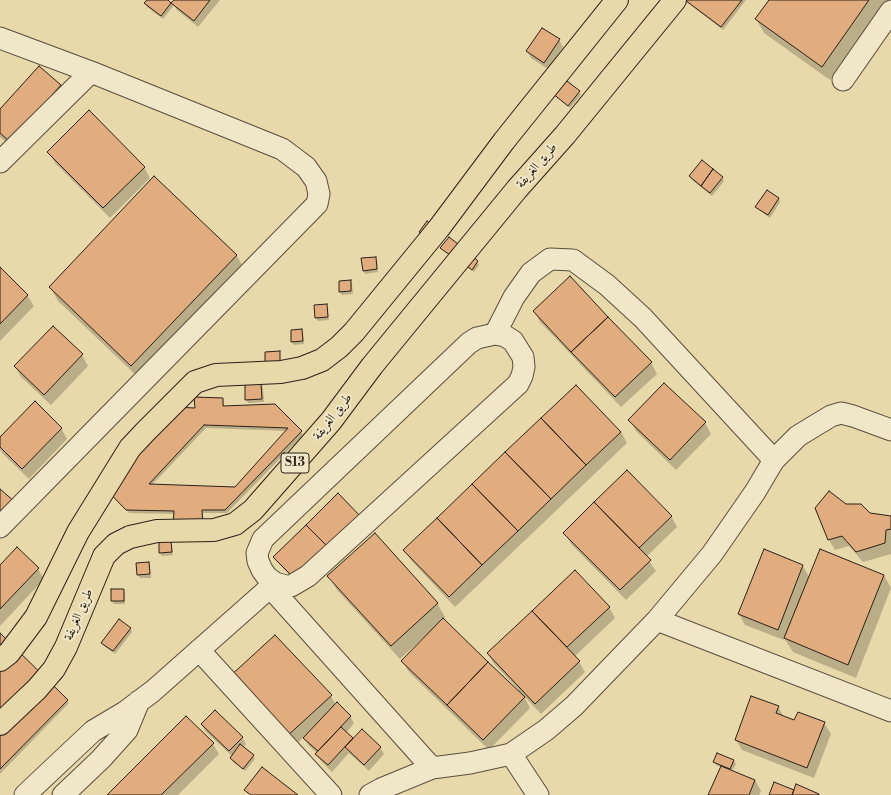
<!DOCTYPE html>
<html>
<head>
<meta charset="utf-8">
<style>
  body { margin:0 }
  canvas { display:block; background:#e8d9aa }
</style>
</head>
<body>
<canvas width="891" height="795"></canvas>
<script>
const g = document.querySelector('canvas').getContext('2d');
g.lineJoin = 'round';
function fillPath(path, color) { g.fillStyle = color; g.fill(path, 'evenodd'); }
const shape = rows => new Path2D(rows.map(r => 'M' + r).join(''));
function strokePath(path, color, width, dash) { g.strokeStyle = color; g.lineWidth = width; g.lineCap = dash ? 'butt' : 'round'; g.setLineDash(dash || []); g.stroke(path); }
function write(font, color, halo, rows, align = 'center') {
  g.font = font + ' "Libre Bodoni",Amiri,serif'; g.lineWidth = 4; g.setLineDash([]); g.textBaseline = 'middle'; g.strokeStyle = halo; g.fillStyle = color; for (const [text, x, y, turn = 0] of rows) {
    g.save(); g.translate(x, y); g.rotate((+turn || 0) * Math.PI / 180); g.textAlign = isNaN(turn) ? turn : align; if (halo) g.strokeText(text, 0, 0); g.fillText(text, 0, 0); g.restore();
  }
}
const shadow = shape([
  [148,0,166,0,172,4,175,0,220,0,198,27,177,10,174,5,163,19,147,7,145,3],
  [684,0,746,0,723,30],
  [770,0,887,0,830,80,764,33,756,19],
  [559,40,563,47,548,69,531,58,527,51],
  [39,67,60,86,66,97,17,152,0,137,0,111],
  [579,92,581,95,570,108,555,96,553,93],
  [49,152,144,167,150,178,110,218,55,163],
  [690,177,722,178,724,181,712,196,692,180],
  [154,178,237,256,245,270,140,379,58,301,50,287],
  [779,198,780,202,770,218,759,210,757,207],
  [375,258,377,261,378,272,365,274,364,271],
  [477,261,479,265,474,272,466,266],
  [0,269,27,295,34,306,0,341],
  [570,277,651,363,657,374,621,407,540,322,534,311],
  [350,281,352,284,353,294,342,295,340,292],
  [326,305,328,309,329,320,318,321,316,318],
  [53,327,82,355,88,366,51,405,21,377,15,366],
  [301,330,303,333,304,344,294,345,292,342,292,331],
  [261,384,263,388,264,402,248,403,246,399],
  [223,399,224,402,224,407,301,432,303,435,227,513,203,513,204,531,175,514,129,513,102,485,197,409],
  [206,428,287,431,236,488,152,485],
  [630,420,705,423,711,434,676,470,636,431],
  [61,428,67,439,29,479,2,453,0,449,0,439],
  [621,432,627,443,455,607,411,560,404,550],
  [846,505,869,514,891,517,891,554,863,562,849,546,835,550,829,540],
  [671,516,677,527,646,557,656,571,626,600,571,544,565,533],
  [361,518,302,588,279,564,275,557],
  [170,542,172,545,173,555,162,556,160,553,160,543],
  [137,563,148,563,150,566,151,578,140,578,138,575],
  [803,566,809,577,884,575,891,588,856,678,793,652,784,638,784,640,745,625,739,614],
  [0,567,38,569,44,579,0,626],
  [575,571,609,607,615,618,574,657,579,662,585,672,541,714,523,695,530,708,489,750,409,672,402,661,424,639,423,638,400,659,337,590,329,576,437,603,445,617,443,619,517,691,519,690,494,664,488,654],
  [112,590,123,590,125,594,125,604,114,604,112,601],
  [130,628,132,632,115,654,104,646,102,643],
  [0,635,69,703,0,774],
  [235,689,331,696,336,705,350,716,354,723,346,733,353,740,380,747,384,754,369,771,349,753,332,772,321,761,316,754,317,753,309,746,304,737,291,749],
  [778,707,784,717,795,721,824,723,831,734,814,778,742,750,736,740],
  [202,725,242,737,246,744,243,748,253,756,255,759,245,771,233,762,231,758,232,756,206,732],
  [213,744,219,754,178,795,108,795],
  [718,754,734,761,736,764,732,771,755,780,761,791,759,795,710,795,721,767,716,765,714,762]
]);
const building = shape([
  [147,0,168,0,171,3,161,16,144,3,147,0],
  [174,0,210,0,194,21,171,3,174,0],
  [685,0,742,0,721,27,685,0],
  [769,0,869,0,822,67,755,19,769,0],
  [542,28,560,39,544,63,526,51,542,28],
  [39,66,61,85,10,142,0,133,0,109,39,66],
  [563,78,580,91,568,106,552,93,563,78],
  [89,110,145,167,103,208,47,152,89,110],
  [702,160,713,169,701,186,689,176,702,160],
  [713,169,723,177,710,193,701,186,713,169],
  [154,176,237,255,131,366,49,287,154,176],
  [767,190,779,198,768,215,755,207,767,190],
  [427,221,436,227,427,238,419,232,427,221],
  [449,237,458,244,450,255,440,248,449,237],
  [470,254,478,261,472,270,463,263,470,254],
  [376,257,377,269,363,271,361,258,376,257],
  [0,267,28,295,0,324,0,267],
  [570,276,608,317,571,352,533,311,570,276],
  [351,280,351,291,339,292,339,281,351,280],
  [327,304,328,317,315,318,314,305,327,304],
  [608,317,652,362,615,397,571,352,608,317],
  [53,326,83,354,44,395,14,366,53,326],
  [302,329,303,341,291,342,291,330,302,329],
  [280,351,280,364,265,364,265,352,280,351],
  [261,383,262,399,245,400,245,384,261,383],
  [664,383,706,422,670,460,628,420,664,383],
  [576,385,621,432,586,465,541,418,576,385],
  [194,397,223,398,223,406,275,404,302,431,225,510,202,510,203,528,173,527,174,511,126,510,99,482,174,407,195,408,194,397],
  [204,425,288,428,235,487,149,484,204,425],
  [35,401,62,428,22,469,0,447,0,437,35,401],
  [541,418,586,465,551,499,505,452,541,418],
  [505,452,551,499,518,531,472,484,505,452],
  [627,470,672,516,639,548,594,502,627,470],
  [472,484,518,531,482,565,437,518,472,484],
  [0,489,15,502,0,516,0,489],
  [829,491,846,504,861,504,870,513,891,516,891,529,886,530,885,543,856,552,842,536,828,540,815,508,829,491],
  [338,493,362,518,330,549,306,525,338,493],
  [594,502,651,560,620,590,563,533,594,502],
  [437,518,482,565,449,597,403,550,437,518],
  [306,525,330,549,297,581,273,557,306,525],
  [375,533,438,603,391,646,327,576,375,533],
  [171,541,172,552,159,553,159,542,171,541],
  [17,547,39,568,0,609,0,565,17,547],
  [764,549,803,565,778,630,738,614,764,549],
  [820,549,884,575,848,665,784,638,820,549],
  [149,562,150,574,137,575,136,563,149,562],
  [575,570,610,607,567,647,532,611,575,570],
  [111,589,124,589,124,601,111,601,111,589],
  [532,611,580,661,535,704,487,653,532,611],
  [443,618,488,662,447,705,401,661,443,618],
  [119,619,131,628,113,651,101,643,119,619],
  [0,633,68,700,0,769,0,633],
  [275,635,332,695,284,739,228,678,275,635],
  [488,662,525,697,483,740,447,705,488,662],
  [751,696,779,706,776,713,794,720,798,712,825,722,807,768,735,740,751,696],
  [337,702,351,716,318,751,303,738,337,702],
  [215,710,243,737,229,751,201,724,215,710],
  [186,716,214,743,161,795,107,795,186,716],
  [341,727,353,738,328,765,315,754,341,727],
  [362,729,381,747,364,765,345,747,362,729],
  [240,744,254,755,243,769,230,758,240,744],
  [717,753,734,760,730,769,713,762,717,753],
  [721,766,755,780,749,795,708,795,721,766],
  [262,767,298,795,251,795,244,790,262,767],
  [774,782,794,790,792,795,769,795,774,782],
  [796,784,819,794,819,795,792,795,796,784]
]);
const minor = shape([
  [0,38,91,72,282,149,306,167,316,181,319,194,317,204,0,527],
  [843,80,891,11],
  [0,162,91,72],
  [495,334,505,336,513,341,523,357,524,367,522,376,518,384,308,576,291,586,286,586,275,583,267,577,262,570,258,561,257,553,263,539,469,343,477,338,495,334],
  [495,334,514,297,531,273,550,259,573,260,607,285,643,318,774,460],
  [270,587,432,768],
  [657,620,891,711],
  [199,650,331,795],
  [511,754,538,795],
  [25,795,93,731,125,712,153,691,275,583],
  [63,795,101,759,127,730,139,701],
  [370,795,381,789,432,768,470,763,511,754,546,730,574,706,657,620,712,554,755,492,774,460,798,436,831,416,841,413,853,416,891,430]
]);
const major = shape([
  [0,660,9,653,36,617,78,532,130,448,146,431,195,382,216,375,281,372,302,368,322,360,339,347,354,332,439,228,504,141,617,0],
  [0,724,37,689,54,669,66,647,104,556,116,544,130,537,157,531,214,530,235,524,253,510,331,421,372,366,517,189,565,135,675,0]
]);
const shields = [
  [295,463,28]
];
const shieldNames = [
  ["S13",295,463]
];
const streetNames = [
  ["طريق الغريفة",537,166,-49],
  ["طريق الغريفة",333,417,-52],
  ["طريق الغريفة",79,615,-67]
];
fillPath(shadow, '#0003');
fillPath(building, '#e2ad7e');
strokePath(building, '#2a2018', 1);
strokePath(minor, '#5a4e3c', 23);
strokePath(major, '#2a2018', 24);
strokePath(minor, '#f0e6c8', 21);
strokePath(major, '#e8d9aa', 22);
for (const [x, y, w] of shields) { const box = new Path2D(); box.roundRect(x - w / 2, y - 10, w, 20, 3); g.fillStyle = '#f0e6c8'; g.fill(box); strokePath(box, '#2a2018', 1); }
write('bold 12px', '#2a2018', null, shieldNames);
write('13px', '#2a2018', '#f0e6c8', streetNames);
</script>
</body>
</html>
